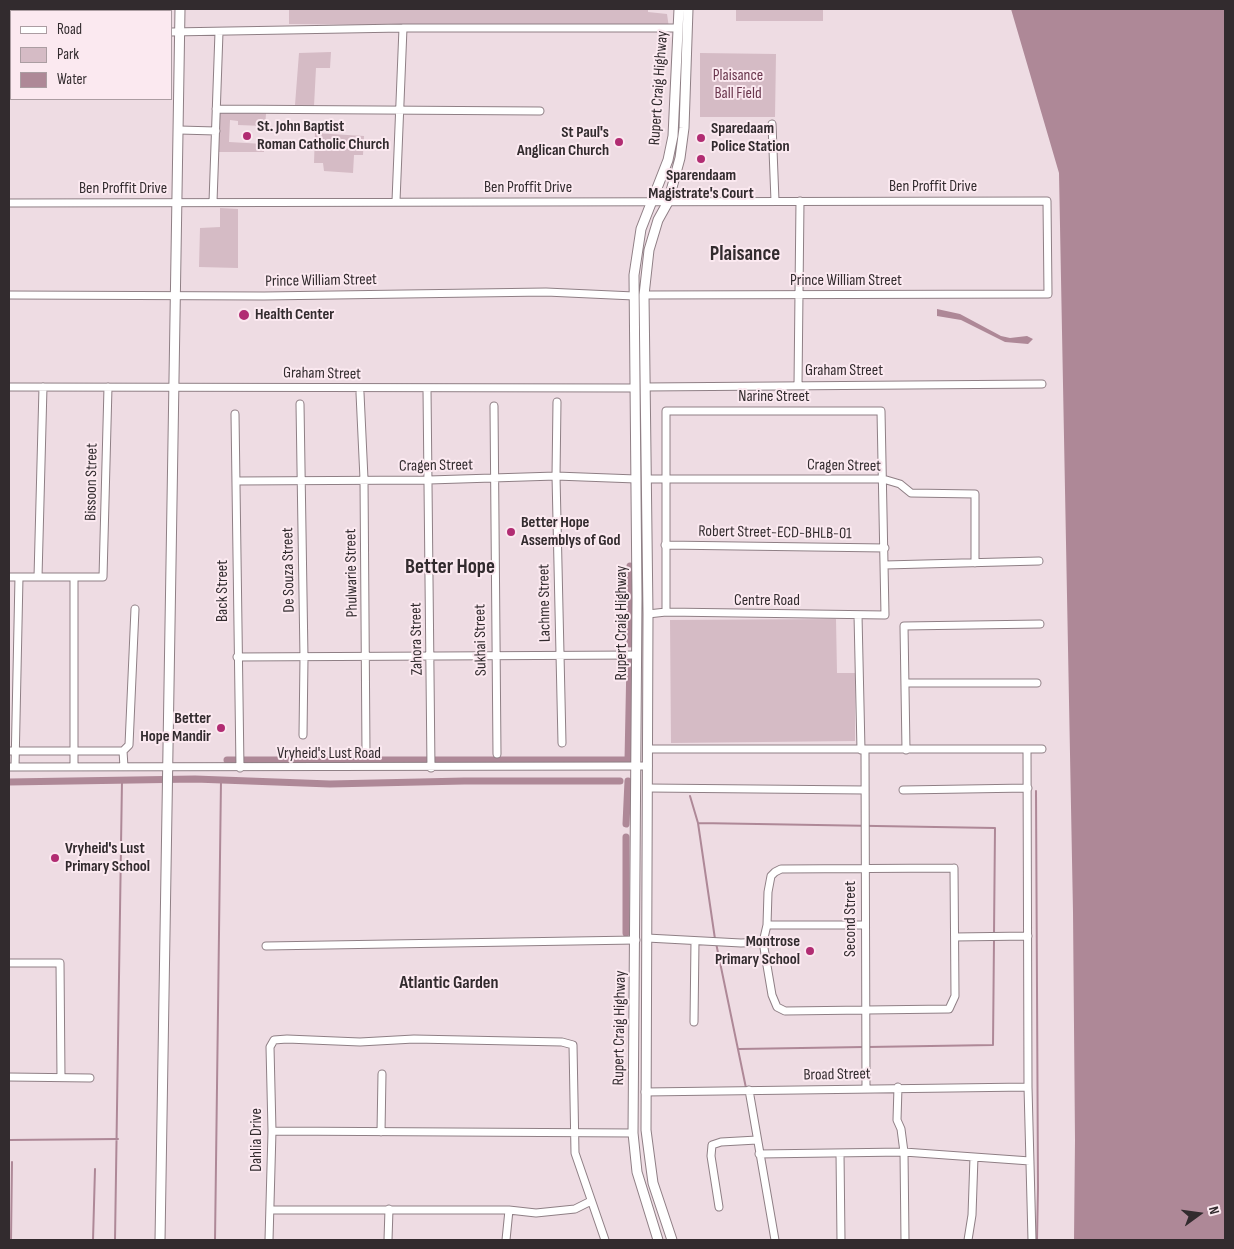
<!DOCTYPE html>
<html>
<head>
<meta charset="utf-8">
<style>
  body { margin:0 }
  #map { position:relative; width:1234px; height:1249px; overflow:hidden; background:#eedce3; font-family:"Sofia Sans Condensed",sans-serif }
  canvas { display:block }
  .frame { position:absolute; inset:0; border:10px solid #322b2e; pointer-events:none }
  .legend { position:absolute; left:10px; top:10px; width:162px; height:90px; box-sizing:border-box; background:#fbe9f0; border:1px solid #ab9da2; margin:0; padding:6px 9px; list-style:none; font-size:15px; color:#322b2e }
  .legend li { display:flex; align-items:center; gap:10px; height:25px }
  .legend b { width:25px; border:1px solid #ab9da2 }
  .north { position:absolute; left:1174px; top:1189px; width:50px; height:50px; -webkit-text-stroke:4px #fbe9f0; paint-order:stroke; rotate:76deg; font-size:14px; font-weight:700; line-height:20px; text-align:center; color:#322b2e }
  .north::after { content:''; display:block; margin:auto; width:18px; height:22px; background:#322b2e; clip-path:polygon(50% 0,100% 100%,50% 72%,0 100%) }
</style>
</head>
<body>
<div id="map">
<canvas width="1234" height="1249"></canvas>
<div class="frame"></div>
<ul class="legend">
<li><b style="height:6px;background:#fff"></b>Road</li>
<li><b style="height:14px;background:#d5bbc5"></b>Park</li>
<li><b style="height:14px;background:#ae8897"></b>Water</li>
</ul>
<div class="north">N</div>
</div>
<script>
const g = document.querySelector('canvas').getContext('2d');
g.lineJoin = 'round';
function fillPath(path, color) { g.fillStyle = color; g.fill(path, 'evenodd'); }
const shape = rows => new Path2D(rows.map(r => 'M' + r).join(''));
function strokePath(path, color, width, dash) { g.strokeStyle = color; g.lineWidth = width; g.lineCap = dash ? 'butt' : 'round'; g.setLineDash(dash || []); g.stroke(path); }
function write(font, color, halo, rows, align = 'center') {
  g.font = font + ' "Sofia Sans Condensed",sans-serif'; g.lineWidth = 4; g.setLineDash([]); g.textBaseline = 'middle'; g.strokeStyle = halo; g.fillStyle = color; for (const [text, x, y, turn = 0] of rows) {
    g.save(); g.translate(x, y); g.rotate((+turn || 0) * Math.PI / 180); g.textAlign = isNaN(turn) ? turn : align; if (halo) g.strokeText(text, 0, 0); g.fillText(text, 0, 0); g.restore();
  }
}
const green = shape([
  [289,9,648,9,648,12,667,14,669,28,289,24],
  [736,9,823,9,823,21,736,21],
  [331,52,330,68,316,68,314,106,295,105,299,53],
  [700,53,776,54,775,117,700,117],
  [218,112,266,113,265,130,263,126,238,125,238,121,230,120,229,142,264,144,264,152,217,152],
  [315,133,364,136,363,155,354,155,353,173,324,171,323,163,314,163],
  [220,208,238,209,238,268,199,267,200,228,220,227],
  [836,619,837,673,855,673,855,741,671,743,670,620]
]);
const water = shape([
  [1011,9,1225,9,1225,1240,1074,1240,1075,1140,1073,912,1059,173],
  [937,309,960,314,1001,336,1010,338,1027,336,1033,339,1028,344,1005,342,961,320,937,316]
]);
const stream = shape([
  [1036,791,1038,1188,1037,1240],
  [690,796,698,823],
  [715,939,698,823,995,828,994,934],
  [716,943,746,1088],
  [868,1047,993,1045,994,939],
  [739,1049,864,1047],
  [9,1140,118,1139],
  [11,1240,12,1162],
  [93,1240,95,1169],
  [115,1240,122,780],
  [215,1240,221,780]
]);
const canal = shape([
  [9,9,108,9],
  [630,566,630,644],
  [227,760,628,760,630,660],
  [9,782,195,779,330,784,464,781,620,781],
  [626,824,628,781],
  [626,837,626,933]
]);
const minor = shape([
  [92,11,92,9],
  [171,32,403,28,678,28],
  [9,34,11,33],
  [216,109,540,111],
  [772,124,775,201],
  [179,130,216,131],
  [396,201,403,28],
  [213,202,219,32],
  [9,203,1047,201,1048,294,644,295],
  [9,295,264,296,546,292,634,296],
  [798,385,800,201],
  [9,387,635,388],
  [645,387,1042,384],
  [427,389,431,768],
  [360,393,364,479,366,753],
  [557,402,556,476,562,743],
  [300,404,304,658,303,735],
  [494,406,497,754],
  [235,414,240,768],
  [648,479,883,479,900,484,911,493,975,494,975,563],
  [236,481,429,480,556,476,636,479],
  [665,545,885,548],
  [885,565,1039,561],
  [9,577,103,577,108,387],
  [38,577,43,387],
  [648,614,666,612,885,615,881,411,666,411,666,612],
  [858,615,861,750],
  [237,657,637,655],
  [905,683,1037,683],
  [648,749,1042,749],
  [1027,749,1028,1087,1032,1240],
  [865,750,866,1088],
  [906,750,904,626,1040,624],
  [9,751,123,751],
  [9,767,648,766],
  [15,767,19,577],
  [74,767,74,577],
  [124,767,123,751,129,745,135,609],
  [648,788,865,790],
  [903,790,1028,788],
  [954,868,955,996,949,1009,785,1011,777,1007,772,995,763,942,767,925,768,892,771,876,775,872,781,869,954,868],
  [767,925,865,925],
  [955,937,1028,936],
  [647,938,741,943,763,942],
  [266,946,636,940],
  [9,963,60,963,61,1077],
  [694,1022,695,941],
  [9,1077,90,1078],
  [898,1087,897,1120,901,1129,904,1152,905,1240],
  [749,1090,775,1240],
  [645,1092,1028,1087],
  [272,1131,633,1133],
  [381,1132,382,1074],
  [840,1153,841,1240],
  [759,1154,904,1152,1030,1161],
  [719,1207,711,1156,712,1145,721,1142,757,1140],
  [270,1210,509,1210,536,1213,575,1209,591,1201],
  [269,1240,272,1131,270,1047,274,1040,287,1039,360,1042,414,1039,562,1042,573,1045,575,1153,605,1240],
  [388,1240,389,1209],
  [506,1240,509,1210],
  [968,1240,972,1215,974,1157]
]);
const major = shape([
  [160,1240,180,9],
  [658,1240,637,1172,633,1133,637,598,634,275,641,229,668,160,673,136,679,9],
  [672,1240,653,1183,646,1130,648,614,644,295,649,250,658,220,668,202,680,158,684,128,688,9]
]);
const markers = [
  [247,136,5,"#b12c72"],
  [701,138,5,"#b12c72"],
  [619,142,5,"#b12c72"],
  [701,159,5,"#b12c72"],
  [244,315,6,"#b12c72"],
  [511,532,5,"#b12c72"],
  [221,728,5,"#b12c72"],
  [55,858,5,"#b12c72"],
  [810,951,5,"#b12c72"]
];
const parkNames = [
  ["Plaisance",738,76],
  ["Ball Field",738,94]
];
const streetNames = [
  ["Rupert Craig Highway",659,88,-86],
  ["Ben Proffit Drive",933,187],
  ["Ben Proffit Drive",528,188],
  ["Ben Proffit Drive",123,189],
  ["Prince William Street",321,281,-1],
  ["Prince William Street",846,281],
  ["Graham Street",844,371],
  ["Graham Street",322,374,1],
  ["Narine Street",774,397],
  ["Cragen Street",436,466,-1],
  ["Cragen Street",844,466,1],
  ["Bissoon Street",92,482,-89],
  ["Robert Street-ECD-BHLB-01",775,533,1],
  ["De Souza Street",289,570,-91],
  ["Phulwarie Street",352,573,-91],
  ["Back Street",223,591,-90],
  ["Centre Road",767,601],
  ["Lachme Street",545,603,-91],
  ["Rupert Craig Highway",622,623,-90],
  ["Zahora Street",417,639,-91],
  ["Sukhai Street",481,640,-91],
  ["Vryheid's Lust Road",329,754],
  ["Second Street",851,919,-90],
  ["Rupert Craig Highway",620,1028,-89],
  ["Broad Street",837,1075,-1],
  ["Dahlia Drive",257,1140,-90]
];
const poiNames = [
  ["St. John Baptist",257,127],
  ["Roman Catholic Church",257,145],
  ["Sparedaam",711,129],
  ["Police Station",711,147],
  ["St Paul's",609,133,"right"],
  ["Anglican Church",609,151,"right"],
  ["Sparendaam",701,176,"center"],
  ["Magistrate's Court",701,194,"center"],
  ["Health Center",255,315],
  ["Better Hope",521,523],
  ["Assemblys of God",521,541],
  ["Better",211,719,"right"],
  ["Hope Mandir",211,737,"right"],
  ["Vryheid's Lust",65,849],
  ["Primary School",65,867],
  ["Montrose",800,942,"right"],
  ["Primary School",800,960,"right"]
];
const neighbourhoodNames = [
  ["Atlantic Garden",449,983]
];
const districtNames = [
  ["Plaisance",745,255],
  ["Better Hope",450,568]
];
fillPath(green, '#d5bbc5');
fillPath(water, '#ae8897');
strokePath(stream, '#ae8897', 2);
strokePath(canal, '#ae8897', 7);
strokePath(minor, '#8f7f85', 9);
strokePath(major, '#8f7f85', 11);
strokePath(minor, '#fff', 7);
strokePath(major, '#fff', 9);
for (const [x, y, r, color] of markers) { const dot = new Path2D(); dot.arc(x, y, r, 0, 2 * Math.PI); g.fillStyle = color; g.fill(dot); strokePath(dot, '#fbe9f0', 2); }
write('16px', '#69354c', '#fbe9f0', parkNames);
write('16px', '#322b2e', '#fbe9f0', streetNames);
write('bold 16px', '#322b2e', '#fbe9f0', poiNames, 'left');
write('bold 18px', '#322b2e', '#fbe9f0', neighbourhoodNames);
write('bold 21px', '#322b2e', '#fbe9f0', districtNames);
</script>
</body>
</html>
